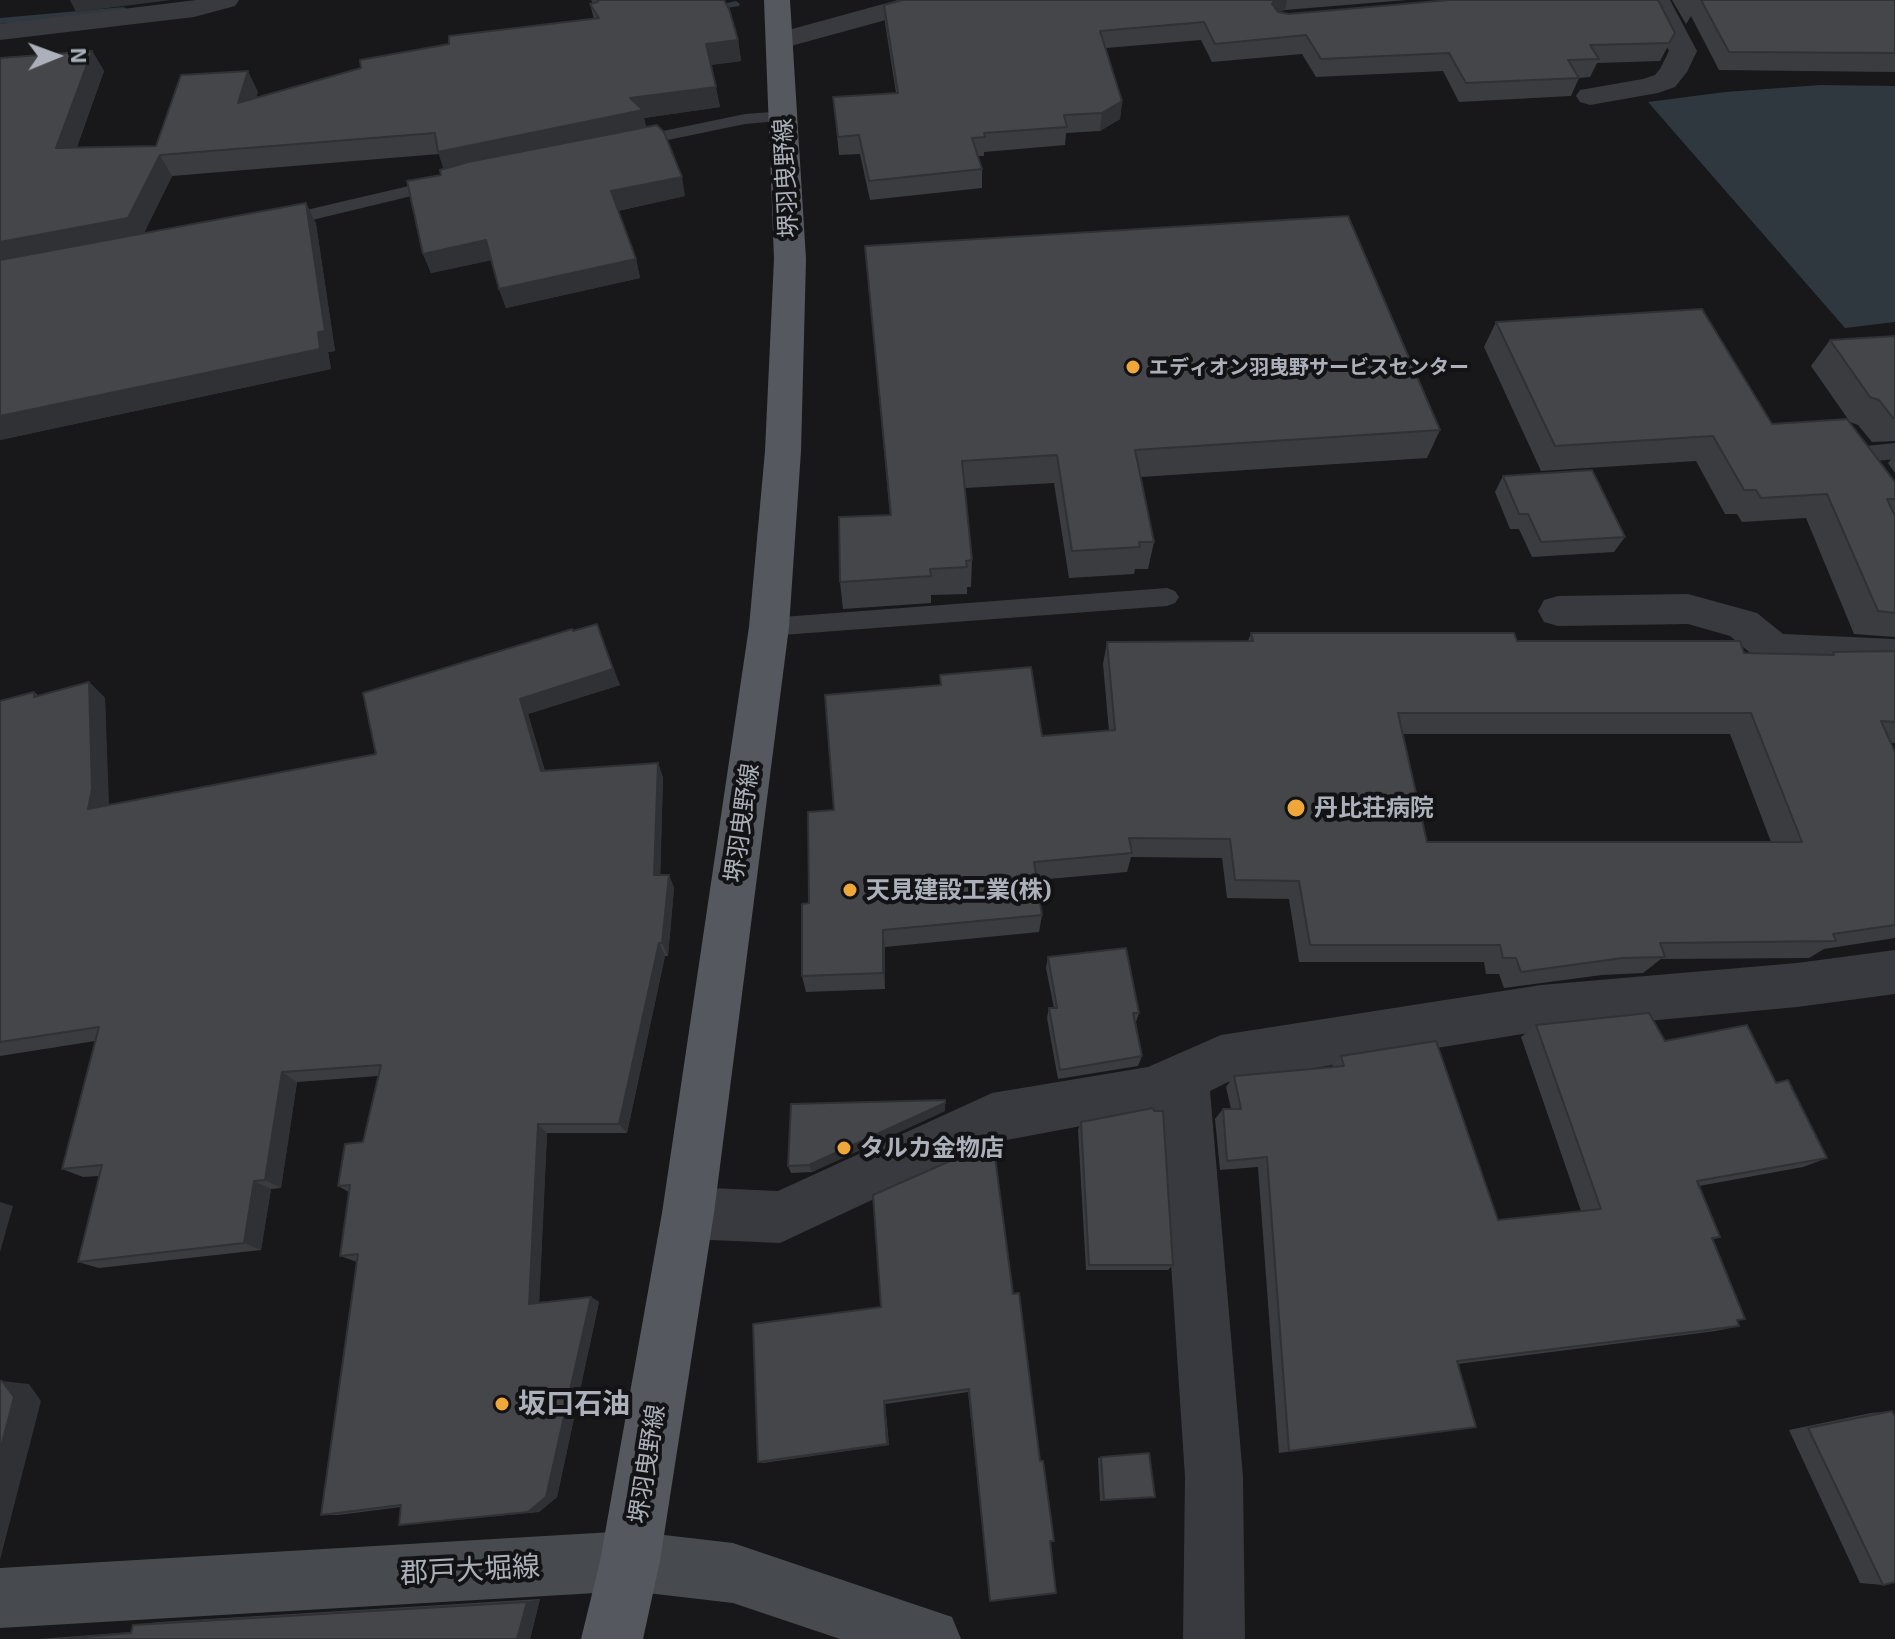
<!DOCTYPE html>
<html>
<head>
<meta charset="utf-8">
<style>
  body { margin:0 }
  #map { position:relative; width:1895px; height:1639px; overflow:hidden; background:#18181a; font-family:"Exo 2",sans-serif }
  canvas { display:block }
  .north { position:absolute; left:16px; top:16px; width:80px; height:80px; -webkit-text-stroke:6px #131315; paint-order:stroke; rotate:89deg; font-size:22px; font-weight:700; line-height:32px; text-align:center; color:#abb0ba }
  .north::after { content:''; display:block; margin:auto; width:28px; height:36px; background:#abb0ba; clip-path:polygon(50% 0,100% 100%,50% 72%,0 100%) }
</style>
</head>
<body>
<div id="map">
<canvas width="1895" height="1639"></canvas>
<div class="north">N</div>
</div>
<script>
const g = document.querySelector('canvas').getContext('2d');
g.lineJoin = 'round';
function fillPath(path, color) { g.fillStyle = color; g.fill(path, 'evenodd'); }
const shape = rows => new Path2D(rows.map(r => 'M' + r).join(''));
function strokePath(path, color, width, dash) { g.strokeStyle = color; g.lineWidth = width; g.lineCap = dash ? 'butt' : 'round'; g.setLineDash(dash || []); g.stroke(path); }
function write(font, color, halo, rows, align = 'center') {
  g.font = font + ' "Exo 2","Noto Sans JP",sans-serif'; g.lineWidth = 8; g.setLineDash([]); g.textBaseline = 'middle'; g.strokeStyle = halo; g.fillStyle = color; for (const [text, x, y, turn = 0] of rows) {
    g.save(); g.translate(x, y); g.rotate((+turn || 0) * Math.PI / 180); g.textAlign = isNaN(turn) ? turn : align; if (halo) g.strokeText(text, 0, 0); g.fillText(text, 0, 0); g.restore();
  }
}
const water = shape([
  [1820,85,1895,86,1895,322,1845,328,1648,102,1725,92]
]);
const stream = shape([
  [736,1,740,4,739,6,708,11,704,8,736,1],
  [123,7,126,8,126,12,0,24,0,18,123,7]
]);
const lane = shape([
  [784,111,790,112,793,116,790,120,745,124,634,147,625,142,634,137,745,114,784,111],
  [443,178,449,179,452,183,449,187,279,228,270,222,272,218,443,178],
  [1895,443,1895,459,1857,463,1849,460,1846,455,1849,450,1857,447,1895,443],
  [1167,588,1175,591,1179,597,1175,603,1167,606,769,636,761,634,757,627,761,620,769,618,1167,588]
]);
const street = shape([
  [196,0,239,0,235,6,194,17,0,40,0,24,196,0],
  [898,0,941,0,937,6,780,49,770,47,766,41,770,35,898,0],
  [1644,0,1670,0,1697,51,1687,72,1675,87,1658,93,1590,105,1580,102,1576,96,1580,90,1643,79,1655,75,1660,69,1669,51,1644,0],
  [1688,594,1757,613,1783,634,1895,639,1895,671,1774,666,1760,661,1730,636,1688,624,1558,626,1544,622,1538,611,1544,600,1558,596,1688,594],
  [1895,950,1895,994,1797,1007,1541,1031,1228,1082,1210,1091,1243,1477,1245,1639,1183,1639,1185,1477,1161,1111,996,1142,780,1243,688,1239,670,1231,662,1213,670,1195,688,1187,778,1191,992,1093,1148,1067,1221,1035,1541,985,1797,963,1895,950]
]);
const secondary = shape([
  [630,1531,733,1543,952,1617,961,1639,840,1639,733,1603,630,1591,0,1628,0,1568,630,1531]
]);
const primary = shape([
  [764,0,790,0,806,259,801,451,789,627,714,1213,660,1561,643,1639,581,1639,600,1561,662,1213,749,627,765,451,774,259,764,0]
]);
const wall = shape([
  [591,0,724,0,738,40,741,61,711,65,720,107,644,118,646,127,685,196,618,211,636,259,640,278,506,308,499,289,491,260,431,273,423,254,441,175,444,169,439,154,172,176,144,233,306,203,316,224,335,351,328,352,331,369,0,440,0,58,92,51,104,71,77,147,156,146,258,92,256,98,594,19,590,4,593,3],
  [903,0,1407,0,1285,10,1279,12,1289,14,1675,33,1660,61,1597,63,1590,77,1579,78,1571,96,1459,102,1443,71,1316,77,1302,54,1212,62,1201,40,1106,48,1122,101,1120,119,1100,131,1066,133,1065,145,984,152,984,156,978,156,982,169,982,188,870,200,860,154,839,155,833,97,896,93,885,23,884,5],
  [1672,0,1895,0,1895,72,1719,70,1691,16,1686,24],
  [865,246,1440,430,1427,458,1141,477,1154,542,1148,569,1135,569,1134,574,1069,578,1054,483,965,488,972,560,971,587,967,587,967,594,931,595,931,603,843,609,840,582,890,516],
  [1496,322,1772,424,1895,482,1895,637,1854,634,1806,518,1742,522,1737,514,1725,514,1696,461,1541,471,1484,347],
  [1895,336,1895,441,1872,442,1858,425,1850,422,1811,366,1830,340],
  [1895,455,1895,473,1888,463],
  [1503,476,1625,537,1614,552,1532,557,1519,529,1510,529,1495,492],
  [573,631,620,685,528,714,545,771,658,763,663,778,660,875,669,875,674,888,668,956,665,956,627,1133,547,1133,539,1302,591,1297,599,1302,557,1497,539,1512,413,1524,399,1525,401,1507,338,1515,321,1515,357,1262,340,1256,349,1192,338,1186,363,1142,378,1076,297,1082,281,1188,271,1189,261,1250,99,1268,78,1262,99,1176,83,1177,62,1169,95,1041,0,1056,0,701,34,692,39,696,89,682,105,698,108,805,376,754],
  [1251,633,1517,641,1744,653,1830,654,1833,652,1895,651,1895,743,1891,743,1895,752,1895,938,1824,949,1809,958,1661,959,1643,973,1602,975,1504,988,1499,974,1486,974,1484,962,1299,962,1289,899,1227,898,1222,858,1131,857,1127,872,1037,880,1042,915,1039,932,885,947,885,989,806,992,802,976,809,903,834,810,940,685,940,675,1042,736,1109,731,1103,664,1107,642,1248,641],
  [1402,734,1730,734,1771,842,1427,842],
  [1048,957,1139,1013,1136,1022,1142,1056,1138,1066,1058,1079,1047,1018,1049,1008,1054,1008,1046,968],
  [1536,1025,1665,1041,1776,1083,1827,1158,1803,1167,1699,1186,1720,1237,1712,1240,1745,1319,1737,1320,1739,1326,1716,1331,1457,1364,1476,1427,1279,1453,1258,1167,1220,1170,1215,1119,1223,1109,1231,1109,1226,1087,1234,1076,1331,1067,1341,1056,1498,1220,1581,1211,1521,1037],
  [945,1111,812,1172,791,1173,788,1166],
  [1081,1122,1173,1265,1168,1270,1086,1270,1078,1130],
  [1013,1294,1050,1541,990,1601,968,1392,885,1404,889,1445,763,1463,758,1462],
  [1892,1411,1883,1585,1860,1583,1789,1430,1871,1413],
  [1101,1457,1155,1497,1100,1501,1098,1458],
  [540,1599,530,1639,39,1639,131,1632,133,1625,159,1622]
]);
const shadedWall = shape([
  [70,0,171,0,76,12],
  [1274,0,1287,0,1285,10,1272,13,1272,4],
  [738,40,741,61,709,65,706,44],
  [92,51,104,71,69,168,56,148],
  [248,71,258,92,248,123,238,103],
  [716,87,720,107,644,118,647,131,445,173,438,152,630,98],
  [1122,101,1120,119,1100,131,1102,113],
  [160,155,172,176,141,239,0,266,0,242],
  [682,177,685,196,616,211,611,191],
  [306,203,316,224,335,351,328,352,331,369,0,440,0,416,318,332],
  [486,240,493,260,431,273,423,254],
  [636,259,640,278,506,308,499,289],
  [597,624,620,685,528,714,549,786,541,771,520,699],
  [89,682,105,698,109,803,105,823,88,809],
  [658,763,663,778,660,888,654,875],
  [669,875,674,888,668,956,662,943],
  [883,930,885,947,885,989,883,973],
  [659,943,665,956,627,1133,619,1124],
  [282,1072,297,1082,281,1188,265,1180],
  [945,1103,945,1111,812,1172,809,1165],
  [538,1124,547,1133,539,1309,529,1304],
  [254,1181,271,1189,261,1250,244,1243],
  [0,1202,13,1206,0,1252],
  [591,1297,599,1302,557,1497,539,1512,528,1512],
  [2,1381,29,1384,41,1401,0,1560,0,1451],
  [884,1401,885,1404,889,1445,887,1444],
  [540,1599,530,1639,517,1639,527,1602]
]);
const building = shape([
  [597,0,724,0,729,9,738,40,706,44,716,87,630,98,643,110,438,152,435,133,160,155,128,218,0,242,0,58,92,51,56,148,156,146,181,75,248,71,238,103,361,68,360,60,449,44,449,36,599,18,590,4,598,2,597,0],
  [903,0,1274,0,1272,4,1278,12,1289,14,1449,0,1658,0,1675,33,1669,43,1590,45,1599,59,1568,60,1579,78,1466,83,1449,53,1321,59,1306,35,1215,44,1204,22,1100,31,1122,101,1102,113,1064,115,1067,127,984,133,985,137,972,138,982,169,869,181,859,135,838,137,833,97,898,93,884,5,903,0],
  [1701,0,1895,0,1895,53,1729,52,1701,0],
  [657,125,664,132,682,177,611,191,636,259,499,289,486,240,423,254,407,181,441,175,440,170,468,162,657,125],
  [306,203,325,331,318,332,320,349,0,416,0,260,306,203],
  [1348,216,1440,430,1135,450,1154,542,1139,542,1140,547,1072,551,1057,455,962,461,972,560,966,561,967,567,930,569,931,576,840,582,839,517,891,515,865,246,1348,216],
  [1702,309,1772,424,1847,419,1895,482,1895,499,1887,499,1895,516,1895,613,1878,611,1827,494,1761,498,1756,490,1744,490,1713,436,1555,446,1496,322,1702,309],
  [1895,336,1895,417,1893,418,1879,400,1870,397,1830,340,1895,336],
  [1592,470,1625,537,1541,542,1528,514,1519,514,1503,476,1592,470],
  [597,624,613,669,520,699,541,771,658,763,654,875,669,875,662,943,659,943,619,1124,538,1124,529,1304,591,1297,546,1497,528,1512,399,1525,401,1505,321,1515,358,1254,340,1256,350,1185,338,1186,345,1144,363,1142,381,1065,282,1072,265,1180,254,1181,244,1243,78,1262,102,1165,62,1169,99,1027,0,1042,0,701,34,692,34,697,89,682,92,789,88,809,376,754,363,693,572,629,573,631,597,624],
  [1251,633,1514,633,1517,641,1740,641,1744,653,1834,655,1833,652,1895,651,1895,722,1881,721,1895,752,1895,925,1833,934,1836,941,1660,943,1665,957,1622,958,1521,972,1516,958,1503,958,1500,945,1310,945,1299,881,1235,880,1230,839,1129,838,1132,853,1034,862,1042,915,883,930,883,973,802,976,802,904,809,903,808,812,834,810,825,695,941,685,940,675,1031,667,1042,736,1115,730,1107,642,1253,641,1251,633],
  [1398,713,1751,713,1802,842,1427,842,1398,713],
  [1126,948,1139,1013,1133,1013,1142,1056,1060,1070,1049,1008,1057,1008,1048,957,1126,948],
  [1649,1013,1665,1041,1747,1025,1776,1083,1788,1080,1827,1158,1697,1181,1720,1237,1712,1238,1745,1319,1737,1320,1739,1326,1457,1361,1476,1427,1289,1451,1267,1157,1227,1161,1223,1109,1241,1109,1234,1076,1344,1066,1341,1056,1436,1041,1498,1220,1601,1209,1536,1025,1649,1013],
  [945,1100,945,1103,809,1165,788,1166,791,1104,945,1100],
  [1153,1108,1154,1111,1163,1111,1173,1265,1089,1265,1081,1122,1153,1108],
  [993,1142,1013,1294,1019,1293,1040,1461,1043,1461,1054,1541,1050,1541,1056,1593,990,1601,969,1389,884,1401,887,1444,758,1462,753,1324,881,1307,873,1195,993,1142],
  [0,1381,2,1381,14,1397,0,1451,0,1381],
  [1892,1411,1895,1417,1895,1582,1883,1585,1808,1428,1892,1411],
  [1149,1453,1155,1497,1104,1500,1101,1457,1149,1453],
  [527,1602,517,1639,61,1639,131,1633,133,1625,527,1602]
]);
const markers = [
  [1133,367,8,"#f0a73a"],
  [1296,808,10,"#f0a73a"],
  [850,890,8,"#f0a73a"],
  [844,1148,8,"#f0a73a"],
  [502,1404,8,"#f0a73a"]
];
const farPoinames = [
  ["エディオン羽曳野サービスセンター",1149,367]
];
const streetNames = [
  ["堺羽曳野線",786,178,-93],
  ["堺羽曳野線",742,823,-82],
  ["堺羽曳野線",647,1464,-81]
];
const poiNames = [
  ["丹比荘病院",1314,808],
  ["天見建設工業(株)",866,890],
  ["タルカ金物店",860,1148]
];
const nearPoinames = [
  ["坂口石油",518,1404]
];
const nearStreetnames = [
  ["郡戸大堀線",470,1570,-3]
];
fillPath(water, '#2e383e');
fillPath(stream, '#2e383e');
fillPath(lane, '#393a3f');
fillPath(street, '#393a3f');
fillPath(secondary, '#474a4f');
fillPath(primary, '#55585e');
fillPath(wall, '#3b3c40');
fillPath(shadedWall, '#303134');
fillPath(building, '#45464a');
strokePath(building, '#303134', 2);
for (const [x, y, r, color] of markers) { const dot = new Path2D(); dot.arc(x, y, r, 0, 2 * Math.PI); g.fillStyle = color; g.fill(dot); strokePath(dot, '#131315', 3); }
write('bold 20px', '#abb0ba', '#131315', farPoinames, 'left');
write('24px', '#abb0ba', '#131315', streetNames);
write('bold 24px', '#abb0ba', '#131315', poiNames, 'left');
write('bold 28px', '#abb0ba', '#131315', nearPoinames, 'left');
write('28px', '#abb0ba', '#131315', nearStreetnames);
</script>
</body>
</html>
